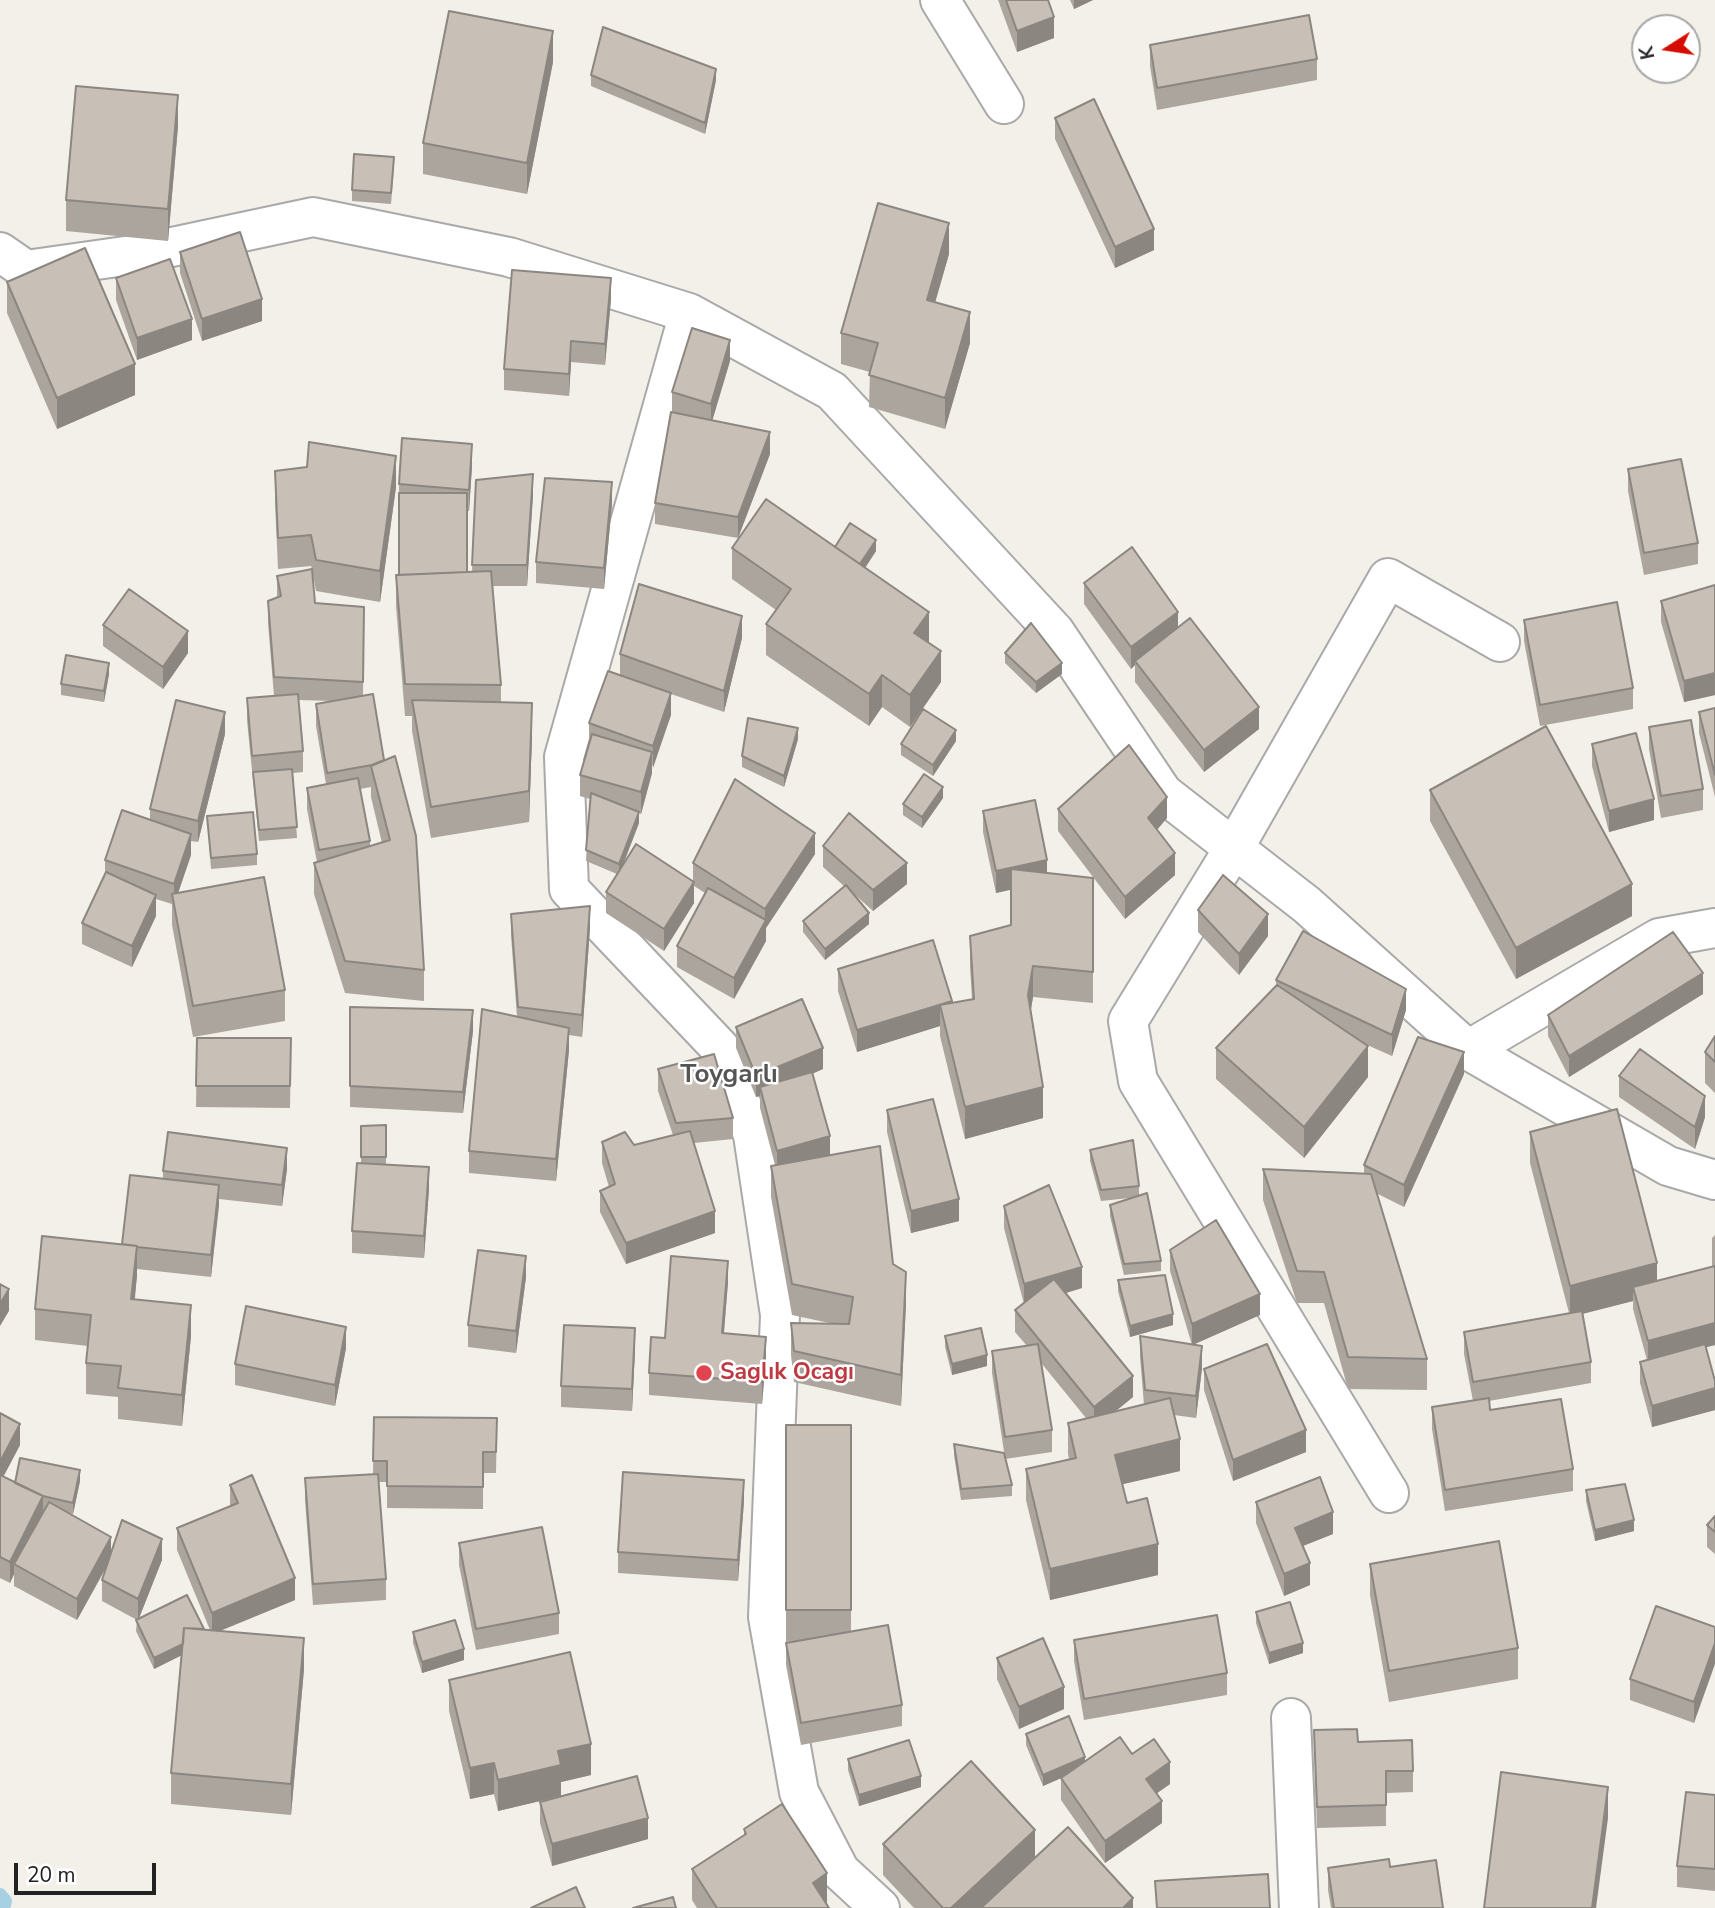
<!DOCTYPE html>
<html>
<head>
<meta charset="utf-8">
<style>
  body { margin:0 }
  #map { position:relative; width:1715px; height:1908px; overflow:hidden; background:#f2f0e8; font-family:"Nunito Sans",sans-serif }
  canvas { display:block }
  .north { position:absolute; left:1631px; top:14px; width:70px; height:70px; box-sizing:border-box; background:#fff; border:2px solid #a7a7a7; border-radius:50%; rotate:258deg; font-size:19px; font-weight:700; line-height:28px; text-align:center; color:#222 }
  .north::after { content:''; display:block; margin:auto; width:24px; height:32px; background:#d40d00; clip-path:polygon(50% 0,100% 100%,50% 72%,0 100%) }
  .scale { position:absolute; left:14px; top:1863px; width:142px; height:32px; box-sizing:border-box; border:4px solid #222; border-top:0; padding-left:9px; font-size:21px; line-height:24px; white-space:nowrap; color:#222; -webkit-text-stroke:5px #fff; paint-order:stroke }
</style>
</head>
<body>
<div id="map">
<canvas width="1715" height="1908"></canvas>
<div class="north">K</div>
<div class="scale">20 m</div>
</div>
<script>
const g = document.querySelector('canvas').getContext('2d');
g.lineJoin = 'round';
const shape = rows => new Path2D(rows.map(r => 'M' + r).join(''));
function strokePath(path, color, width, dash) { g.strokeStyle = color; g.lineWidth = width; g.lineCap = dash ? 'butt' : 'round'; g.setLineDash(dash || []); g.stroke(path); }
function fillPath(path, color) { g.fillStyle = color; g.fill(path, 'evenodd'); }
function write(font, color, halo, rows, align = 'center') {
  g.font = font + ' "Nunito Sans",sans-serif'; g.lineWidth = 5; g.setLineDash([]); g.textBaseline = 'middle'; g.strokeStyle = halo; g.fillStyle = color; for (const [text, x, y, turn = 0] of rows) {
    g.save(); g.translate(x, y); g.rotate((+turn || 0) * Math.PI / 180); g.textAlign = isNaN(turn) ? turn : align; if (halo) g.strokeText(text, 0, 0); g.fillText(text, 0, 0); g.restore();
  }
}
const stream = shape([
  [0,1895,5,1901,3,1908]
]);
const minor = shape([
  [940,0,1004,104],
  [0,252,26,270,139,254,313,217,509,257,689,313,832,391,1055,632,1163,793,1307,905,1468,1050,1668,1166,1715,1180],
  [689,313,564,757,569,889,720,1048,753,1135,780,1315,768,1617,799,1792,840,1871,880,1908],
  [1468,1050,1659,938,1715,928],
  [1389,1493,1138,1081,1128,1021,1234,848,1388,578,1500,642],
  [1291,1718,1299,1908]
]);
const wall = shape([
  [998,0,1048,0,1054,38,1017,52],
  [1070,0,1093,0,1074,9],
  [1150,45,1317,59,1317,80,1157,110,1150,66],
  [553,62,527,194,423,174,423,143],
  [591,75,716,80,705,134,591,86],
  [1055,118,1154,250,1115,268,1055,139],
  [178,126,168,241,66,231,66,200],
  [394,168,391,204,352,201,352,190],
  [180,252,262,321,202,341,180,273],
  [949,254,935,302,970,343,945,429,869,407,870,372,841,364,841,333],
  [116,278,192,340,137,360,116,300],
  [7,282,135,395,57,429,7,313],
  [611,299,605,365,571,362,569,396,504,390,504,369],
  [730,361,712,420,770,454,738,538,655,524,655,503,672,412,672,392],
  [472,466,469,511,467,511,467,572,472,572,476,480,533,495,527,586,493,586,501,685,501,702,532,735,529,822,431,838,412,731,412,716,405,716,396,606,396,575,399,575,399,484],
  [1628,469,1698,543,1698,564,1644,575,1628,491],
  [275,471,396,487,380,602,316,591,313,574,315,603,364,607,363,696,384,760,424,970,424,1001,345,993,314,894,314,863,317,862,307,809,307,788,326,784,316,726,316,704,333,701,298,700,303,751,303,772,293,773,297,838,259,841,247,720,247,698,274,696,268,623,268,601,277,598,277,576,312,569,311,566,278,569,275,502],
  [371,787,371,797,382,843,370,846,370,841,360,789],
  [612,504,604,589,536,583,536,562],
  [835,547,876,551,865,568,929,643,941,682,910,727,882,707,869,726,766,655,766,624,776,610,732,579,732,548],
  [1084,583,1178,627,1259,729,1204,772,1135,682,1135,665,1131,669,1084,604],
  [1715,585,1715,695,1684,702,1661,622,1661,601],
  [1524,620,1633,688,1633,709,1540,726,1524,641],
  [103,625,188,653,163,689,103,646],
  [742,638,724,712,671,694,671,715,652,767,652,773,641,814,639,813,639,823,624,862,693,881,693,863,815,854,766,928,766,941,734,999,677,967,677,946,705,893,694,886,694,903,664,951,606,913,606,892,617,874,586,861,590,799,580,796,580,775,589,744,589,723,620,675,620,654],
  [1005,653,1062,674,1036,693,1005,663],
  [109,674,104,702,61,695,61,684],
  [1715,708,1715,797,1699,733,1699,712],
  [1649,727,1703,789,1703,810,1661,818,1649,749],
  [225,734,198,842,191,841,191,855,178,893,285,990,285,1021,193,1037,172,925,172,904,156,899,156,916,132,967,82,944,82,923,105,873,105,860,150,820,150,809],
  [798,739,784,787,742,767,742,756],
  [956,741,933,776,901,755,901,744],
  [1592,744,1654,820,1609,832,1592,766],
  [1430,790,1632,916,1516,979,1430,821],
  [943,798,922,828,903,815,903,804],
  [1058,809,1167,818,1157,830,1175,875,1125,919,1058,831],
  [983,811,1047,873,1093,878,1093,1003,1033,997,1031,1010,1043,1118,965,1139,940,1036,940,1026,857,1052,838,991,838,969,952,1003,972,999,970,967,970,936,1011,925,1011,889,996,893,983,832],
  [207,816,257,854,257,865,211,869],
  [823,846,907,884,873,911,853,893,869,924,825,960,803,932,803,921,845,887,823,867],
  [1198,910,1268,936,1239,975,1198,932],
  [511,914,590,928,582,1037,569,1035,569,1050,556,1181,469,1173,469,1151,517,1017,511,935],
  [1276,980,1406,1010,1392,1056,1365,1044,1368,1077,1304,1158,1216,1079,1216,1048,1276,985],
  [1703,994,1569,1077,1548,1036,1548,1015],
  [350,1007,473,1031,463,1113,350,1107],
  [736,1027,823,1069,812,1074,830,1155,893,1264,906,1303,901,1406,794,1382,791,1355,791,1323,834,1324,792,1315,771,1197,771,1166,775,1165,760,1108,760,1096,756,1097,736,1048],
  [1715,1036,1715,1093,1705,1083,1705,1052],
  [197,1038,291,1038,290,1108,196,1107],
  [658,1069,733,1118,733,1139,694,1143,715,1233,626,1264,600,1212,600,1191,609,1187,602,1163,602,1142,634,1145,673,1135,658,1091],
  [1464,1074,1404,1207,1376,1193,1427,1359,1427,1390,1348,1389,1324,1303,1297,1303,1263,1200,1263,1169,1364,1173,1364,1165],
  [1619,1076,1705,1117,1695,1149,1619,1097],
  [887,1110,959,1221,911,1233,887,1132],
  [386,1125,386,1165,429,1189,424,1258,352,1253,352,1231,361,1163,361,1126],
  [1530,1132,1657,1281,1712,1267,1712,1238,1715,1235,1715,1345,1706,1347,1715,1381,1715,1410,1652,1427,1640,1383,1640,1362,1647,1360,1633,1309,1633,1301,1582,1314,1591,1362,1591,1383,1489,1401,1490,1410,1573,1469,1573,1491,1445,1511,1432,1429,1432,1407,1473,1401,1464,1354,1464,1332,1569,1313,1530,1163],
  [1090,1150,1139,1186,1139,1195,1161,1261,1161,1271,1124,1275,1110,1216,1110,1205,1130,1198,1101,1201,1090,1161],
  [287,1169,282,1206,219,1199,211,1277,137,1269,135,1299,191,1336,182,1426,118,1419,118,1397,86,1394,86,1363,88,1346,35,1340,35,1309,122,1244,163,1179,163,1171],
  [1004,1206,1082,1288,1065,1293,1133,1397,1115,1412,1144,1405,1140,1357,1140,1336,1192,1345,1170,1271,1170,1250,1260,1315,1193,1345,1202,1368,1196,1418,1174,1415,1180,1471,1122,1484,1127,1503,1158,1575,1050,1600,1026,1500,1026,1469,1069,1459,1068,1454,1068,1423,1086,1418,1042,1364,1052,1430,1052,1452,1005,1459,1012,1485,1012,1496,961,1500,954,1455,954,1444,1005,1458,992,1373,992,1351,1027,1346,1015,1332,1015,1310,1024,1304,1004,1228],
  [526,1277,516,1353,468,1347,468,1325],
  [1118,1280,1173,1325,1130,1337,1118,1291],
  [728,1282,724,1333,766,1358,762,1404,649,1395,649,1373,665,1338],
  [945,1336,987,1366,952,1375,945,1347],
  [346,1348,335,1406,235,1385,235,1364],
  [635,1349,632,1411,561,1407,561,1386],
  [1204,1369,1306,1452,1233,1481,1204,1390],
  [0,1413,20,1445,3,1477,15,1482,80,1481,73,1514,69,1513,111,1553,162,1560,138,1619,210,1630,177,1550,177,1528,230,1506,230,1485,295,1600,220,1631,304,1669,291,1815,171,1804,171,1773,182,1655,154,1669,136,1631,137,1620,102,1601,102,1580,106,1568,77,1620,14,1586,14,1574,10,1583,0,1578],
  [374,1417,497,1418,496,1473,483,1473,483,1509,387,1508,387,1482,379,1482,386,1579,386,1600,313,1605,305,1500,305,1478,373,1474],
  [786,1425,851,1425,851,1632,902,1705,902,1726,801,1745,786,1665,786,1643,798,1641,786,1642],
  [1586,1490,1634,1531,1595,1541,1586,1501],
  [744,1501,738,1581,618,1573,618,1552],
  [1256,1502,1333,1534,1303,1546,1310,1585,1284,1596,1256,1523],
  [1715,1516,1715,1554,1707,1547,1707,1525],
  [459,1543,559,1613,559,1634,476,1650,459,1565],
  [1370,1564,1518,1648,1518,1679,1389,1702,1370,1595],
  [1256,1612,1303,1653,1269,1664,1256,1623],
  [1715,1627,1694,1723,1630,1700,1630,1679],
  [413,1632,464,1660,422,1673,413,1643],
  [1074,1640,1227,1673,1227,1695,1084,1720,1074,1661],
  [997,1658,1064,1709,1019,1729,997,1679],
  [449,1680,591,1775,561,1782,561,1796,498,1811,494,1794,470,1799,449,1711],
  [1314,1730,1358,1742,1413,1771,1413,1792,1386,1793,1386,1826,1317,1828],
  [1026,1734,1085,1761,1132,1754,1170,1784,1157,1793,1162,1823,1105,1863,1061,1800,1061,1778,1062,1777,1043,1786,1026,1745],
  [848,1759,921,1787,859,1806,848,1770],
  [1715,1795,1715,1891,1677,1887,1677,1866],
  [540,1802,648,1839,552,1866,540,1823],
  [744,1829,827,1904,829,1908,697,1908,692,1900,692,1869,744,1835],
  [883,1844,1035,1857,1133,1908,914,1908,883,1875],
  [1390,1867,1443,1908,1331,1908,1328,1890,1328,1868]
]);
const shadedWall = shape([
  [1074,0,1093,0,1074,9],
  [1054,17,1054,38,1017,52,1017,31],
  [553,31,553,62,527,194,527,163],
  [716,69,716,80,705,134,705,123],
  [178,95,178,126,168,241,168,209],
  [949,223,949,254,927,331,927,300],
  [1154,229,1154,250,1115,268,1115,247],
  [611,278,611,299,605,365,605,344],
  [262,299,262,321,202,341,202,319],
  [970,312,970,343,945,429,945,398],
  [192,319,192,340,137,360,137,338],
  [730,340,730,361,711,425,711,404],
  [571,341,571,362,569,396,569,374],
  [135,364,135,395,57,429,57,398],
  [770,432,770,454,738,538,738,517],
  [472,444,472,466,469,511,469,490],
  [396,456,396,487,380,602,380,571],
  [533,474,533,495,527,586,527,565],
  [612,482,612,504,604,589,604,568],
  [876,540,876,551,859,577,859,566],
  [929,612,929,643,914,633],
  [1178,612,1178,633,1135,661,1135,665,1131,669,1131,647],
  [742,616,742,638,724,712,724,691],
  [188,631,188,653,163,689,163,667],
  [941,651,941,682,910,727,910,695],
  [109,663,109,674,104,702,104,691],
  [1062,663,1062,674,1036,693,1036,682],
  [1715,673,1715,695,1684,702,1684,681],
  [882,675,882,707,869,726,869,694],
  [671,693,671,715,653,768,653,746],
  [532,703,532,735,529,822,529,791],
  [1259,707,1259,729,1204,772,1204,750],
  [225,712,225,734,198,842,198,821],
  [798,728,798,739,784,787,784,776],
  [956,730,956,741,933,776,933,765],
  [652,752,652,773,641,814,641,792],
  [943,787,943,798,922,828,922,817],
  [1167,797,1167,818,1148,840,1148,818],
  [1654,799,1654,820,1609,832,1609,811],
  [639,812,639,823,619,875,619,864],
  [815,833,815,854,766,928,766,941,734,999,734,978,765,923,765,909],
  [191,834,191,855,174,905,174,884],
  [1175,853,1175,875,1125,919,1125,897],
  [1047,860,1047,882,996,893,996,871],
  [907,863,907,884,873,911,873,890],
  [694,882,694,903,664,951,664,929],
  [1632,884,1632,916,1516,979,1516,948],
  [156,895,156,916,132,967,132,946],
  [590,906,590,928,582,1037,582,1015],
  [869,913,869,924,825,960,825,949],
  [1268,914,1268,936,1239,975,1239,954],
  [1033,966,1033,997,1028,1026,1028,995],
  [1703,973,1703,994,1569,1077,1569,1056],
  [1406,989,1406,1010,1392,1056,1392,1035],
  [952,1001,952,1022,940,1005,940,1026,857,1052,857,1030],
  [473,1010,473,1031,463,1113,463,1092],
  [569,1028,569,1050,556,1181,556,1159],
  [1368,1046,1368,1077,1304,1158,1304,1127],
  [823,1048,823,1069,762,1095,760,1087,760,1096,756,1097,756,1076],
  [1464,1052,1464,1074,1404,1207,1404,1185],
  [1043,1087,1043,1118,965,1139,965,1107],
  [1705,1096,1705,1117,1695,1149,1695,1127],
  [830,1136,830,1158,777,1172,777,1151],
  [287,1148,287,1169,282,1206,282,1185],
  [429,1167,429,1189,424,1258,424,1236],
  [219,1185,219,1206,211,1277,211,1255],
  [959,1199,959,1221,911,1233,911,1211],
  [715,1211,715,1233,626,1264,626,1243],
  [137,1246,137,1277,131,1330,131,1299],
  [526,1256,526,1277,516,1353,516,1331],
  [728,1261,728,1282,722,1354,722,1333],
  [1657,1263,1657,1294,1633,1287,1633,1301,1570,1317,1570,1286],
  [1082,1267,1082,1288,1024,1306,1024,1284],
  [906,1272,906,1303,901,1406,901,1375],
  [9,1289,9,1311,0,1326,0,1304],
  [1260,1294,1260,1315,1192,1345,1192,1324],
  [191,1305,191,1336,182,1426,182,1395],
  [1173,1314,1173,1325,1130,1337,1130,1326],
  [1715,1323,1715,1345,1648,1362,1648,1341],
  [346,1327,346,1348,335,1406,335,1385],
  [635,1328,635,1349,632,1411,632,1389],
  [766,1337,766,1358,762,1404,762,1382],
  [1202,1346,1202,1368,1196,1418,1196,1396],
  [987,1355,987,1366,952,1375,952,1364],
  [1133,1376,1133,1397,1094,1428,1094,1407],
  [1715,1388,1715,1410,1652,1427,1652,1406],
  [20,1424,20,1445,0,1483,0,1462],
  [1306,1430,1306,1452,1233,1481,1233,1460],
  [1180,1439,1180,1471,1115,1486,1115,1455],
  [80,1470,80,1481,73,1514,73,1503],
  [744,1480,744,1501,738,1581,738,1560],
  [43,1496,43,1518,14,1564,14,1574,10,1583,10,1562],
  [1333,1512,1333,1534,1295,1549,1295,1528],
  [1634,1520,1634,1531,1595,1541,1595,1530],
  [111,1537,111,1558,77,1620,77,1599],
  [162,1539,162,1560,138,1621,138,1599],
  [1158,1544,1158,1575,1050,1600,1050,1569],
  [1310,1563,1310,1585,1284,1596,1284,1574],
  [295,1578,295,1600,212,1634,212,1613],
  [206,1632,206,1643,154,1669,154,1658],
  [304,1638,304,1669,291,1815,291,1784],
  [1303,1643,1303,1653,1269,1664,1269,1653],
  [1715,1643,1715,1664,1694,1723,1694,1702],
  [464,1649,464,1660,422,1673,422,1662],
  [1064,1687,1064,1709,1019,1729,1019,1707],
  [591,1744,591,1775,561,1782,561,1796,498,1811,498,1780,558,1751],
  [1085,1757,1085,1768,1043,1786,1043,1775],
  [1170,1762,1170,1784,1146,1801,1146,1779],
  [494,1763,494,1794,470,1799,470,1768],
  [921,1776,921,1787,859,1806,859,1795],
  [1608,1787,1608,1818,1596,1908,1592,1908],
  [1162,1801,1162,1823,1105,1863,1105,1841],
  [648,1818,648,1839,552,1866,552,1844],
  [1035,1830,1035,1861,985,1908,951,1908],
  [827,1873,827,1904,813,1883],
  [1133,1898,1133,1908,1123,1908]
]);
const building = shape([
  [1006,0,1048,0,1054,17,1017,31,1006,0],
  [449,11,553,31,527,163,423,143,449,11],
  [1309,15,1317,59,1157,88,1150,45,1309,15],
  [603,27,716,69,705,123,591,75,603,27],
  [76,86,178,95,168,209,66,200,76,86],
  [1094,99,1154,229,1115,247,1055,118,1094,99],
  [354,154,394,157,391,193,352,190,354,154],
  [878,203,949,223,927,300,970,312,945,398,869,375,878,343,841,333,878,203],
  [240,232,262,299,202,319,180,252,240,232],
  [85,248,135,364,57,398,7,282,85,248],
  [170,259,192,319,137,338,116,278,170,259],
  [512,270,611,278,605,344,571,341,569,374,504,369,512,270],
  [692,328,730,340,711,404,672,392,692,328],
  [671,412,770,432,738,517,655,503,671,412],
  [402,438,472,444,469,490,399,484,402,438],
  [309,442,396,456,380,571,316,560,311,535,278,538,275,471,307,467,309,442],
  [1681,459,1698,543,1644,553,1628,469,1681,459],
  [533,474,527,565,472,565,476,480,533,474],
  [545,478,612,482,604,568,536,562,545,478],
  [399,493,467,493,467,572,399,575,399,493],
  [766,499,929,612,914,633,941,651,910,695,882,675,869,694,766,624,791,589,732,548,766,499],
  [850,523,876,540,860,564,835,547,850,523],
  [1132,547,1178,612,1131,647,1084,583,1132,547],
  [312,569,315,603,364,607,363,682,274,677,268,601,281,596,277,576,312,569],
  [491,571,501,685,405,684,396,575,491,571],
  [639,584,742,616,724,691,620,654,639,584],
  [1715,585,1715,673,1684,681,1661,601,1715,585],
  [129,589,188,631,163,667,103,625,129,589],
  [1617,602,1633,688,1540,705,1524,620,1617,602],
  [1190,618,1259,707,1204,750,1135,661,1190,618],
  [1031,623,1062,663,1036,682,1005,653,1031,623],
  [66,655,109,663,104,691,61,684,66,655],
  [608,671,671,693,653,746,589,723,608,671],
  [298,694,303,751,252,756,247,698,298,694],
  [373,694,384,760,372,765,327,773,316,704,373,694],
  [176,700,225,712,198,821,150,809,176,700],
  [412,700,532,703,529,791,431,807,412,700],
  [1715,708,1715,775,1699,712,1715,708],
  [923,709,956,730,933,765,901,744,923,709],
  [748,718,798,728,784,776,742,756,748,718],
  [1691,720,1703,789,1661,796,1649,727,1691,720],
  [1546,726,1632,884,1516,948,1430,790,1546,726],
  [1636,733,1654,799,1609,811,1592,744,1636,733],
  [592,734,652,752,641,792,580,775,592,734],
  [1129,745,1167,797,1148,818,1175,853,1125,897,1058,809,1129,745],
  [395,756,416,836,424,970,345,961,314,863,390,840,371,766,395,756],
  [292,769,297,827,259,830,253,772,292,769],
  [924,774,943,787,922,817,903,804,924,774],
  [358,778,370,841,319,850,307,788,358,778],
  [735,779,815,833,765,909,693,863,735,779],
  [591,793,639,812,619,864,586,850,591,793],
  [1035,800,1047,860,996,871,983,811,1035,800],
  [122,810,191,834,174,884,105,860,122,810],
  [253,812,257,854,211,858,207,816,253,812],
  [849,813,907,863,873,890,823,846,849,813],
  [636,844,694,882,664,929,606,892,636,844],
  [1011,869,1093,878,1093,972,1033,966,1028,995,1043,1087,965,1107,940,1005,974,999,970,936,1011,925,1011,869],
  [106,872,156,895,132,946,82,923,106,872],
  [1223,875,1268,914,1239,954,1198,910,1223,875],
  [264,877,285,990,193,1006,172,894,264,877],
  [846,885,869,913,825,949,803,921,846,885],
  [708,888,766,920,734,978,677,946,708,888],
  [590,906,582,1015,518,1007,511,914,590,906],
  [1303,931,1406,989,1392,1035,1276,980,1303,931],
  [1673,932,1703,973,1569,1056,1548,1015,1673,932],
  [933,940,952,1001,857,1030,838,969,933,940],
  [1277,985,1368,1046,1304,1127,1216,1048,1277,985],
  [802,999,823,1048,756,1076,736,1027,802,999],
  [350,1007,473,1010,463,1092,350,1086,350,1007],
  [482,1009,569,1028,556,1159,469,1151,482,1009],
  [1715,1036,1715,1062,1705,1052,1715,1036],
  [1418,1037,1464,1052,1404,1185,1364,1165,1418,1037],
  [197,1038,291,1038,290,1086,196,1086,197,1038],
  [1640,1049,1705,1096,1695,1127,1619,1076,1640,1049],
  [714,1054,733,1118,676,1123,658,1069,714,1054],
  [812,1072,830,1136,777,1151,760,1087,812,1072],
  [933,1099,959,1199,911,1211,887,1110,933,1099],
  [1617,1109,1657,1263,1570,1286,1530,1132,1617,1109],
  [386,1125,386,1157,361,1157,361,1126,386,1125],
  [690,1131,715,1211,626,1243,600,1191,615,1184,602,1142,625,1132,634,1145,690,1131],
  [168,1132,287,1148,282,1185,163,1171,168,1132],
  [1133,1140,1139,1186,1101,1190,1090,1150,1133,1140],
  [880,1146,893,1264,906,1272,901,1375,794,1351,791,1323,849,1324,853,1297,792,1284,771,1166,880,1146],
  [357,1163,429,1167,424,1236,352,1231,357,1163],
  [1263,1169,1371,1174,1427,1359,1348,1357,1324,1272,1297,1271,1263,1169],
  [130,1175,219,1185,211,1255,137,1247,137,1246,122,1244,130,1175],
  [1049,1185,1082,1267,1024,1284,1004,1206,1049,1185],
  [1147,1193,1161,1261,1124,1264,1110,1205,1147,1193],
  [1216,1220,1260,1294,1192,1324,1170,1250,1216,1220],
  [42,1236,137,1246,131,1299,191,1305,182,1395,118,1388,121,1366,86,1363,91,1315,35,1309,42,1236],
  [478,1250,526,1256,516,1331,468,1325,478,1250],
  [671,1256,728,1261,722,1333,766,1337,762,1382,649,1373,651,1337,665,1338,671,1256],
  [1715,1266,1715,1323,1648,1341,1633,1287,1715,1266],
  [1165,1275,1173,1314,1130,1326,1118,1280,1165,1275],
  [1054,1279,1133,1376,1094,1407,1015,1310,1054,1279],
  [0,1284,9,1289,0,1304,0,1284],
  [246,1306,346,1327,335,1385,235,1364,246,1306],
  [1582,1311,1591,1362,1473,1382,1464,1332,1582,1311],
  [564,1325,635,1328,632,1389,561,1386,564,1325],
  [981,1328,987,1355,952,1364,945,1336,981,1328],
  [1140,1336,1202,1346,1196,1396,1145,1390,1140,1336],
  [1038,1344,1052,1430,1005,1437,992,1351,1038,1344],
  [1267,1344,1306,1430,1233,1460,1204,1369,1267,1344],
  [1705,1344,1715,1381,1715,1388,1652,1406,1640,1362,1705,1344],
  [1170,1398,1180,1439,1115,1455,1127,1503,1147,1498,1158,1544,1050,1569,1026,1469,1076,1458,1068,1423,1170,1398],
  [1489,1398,1490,1410,1561,1399,1573,1469,1445,1490,1432,1407,1489,1398],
  [0,1413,20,1424,0,1462,0,1413],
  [374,1417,497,1418,496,1452,483,1452,483,1487,387,1486,387,1461,373,1461,374,1417],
  [786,1425,851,1425,851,1610,786,1610,786,1425],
  [954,1444,1004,1453,1012,1485,961,1489,954,1444],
  [20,1458,80,1470,73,1503,43,1496,15,1483,20,1458],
  [623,1472,744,1480,738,1560,618,1552,623,1472],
  [378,1474,386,1579,313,1584,305,1478,378,1474],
  [0,1475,43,1496,10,1562,0,1557,0,1475],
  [252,1475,295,1578,212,1613,177,1528,238,1503,230,1485,252,1475],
  [1320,1477,1333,1512,1295,1528,1310,1563,1284,1574,1256,1502,1320,1477],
  [1625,1484,1634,1520,1595,1530,1586,1490,1625,1484],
  [49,1502,111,1537,77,1599,14,1564,49,1502],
  [1715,1516,1715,1532,1707,1525,1715,1516],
  [122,1520,162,1539,138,1599,102,1580,122,1520],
  [542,1527,559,1613,476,1629,459,1543,542,1527],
  [1499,1541,1518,1648,1389,1671,1370,1564,1499,1541],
  [187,1595,204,1629,184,1628,183,1644,154,1658,136,1620,187,1595],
  [1290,1602,1303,1643,1269,1653,1256,1612,1290,1602],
  [1656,1606,1715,1627,1715,1643,1694,1702,1630,1679,1656,1606],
  [1217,1615,1227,1673,1084,1699,1074,1640,1217,1615],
  [455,1620,464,1649,422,1662,413,1632,455,1620],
  [888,1625,902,1705,801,1723,786,1643,888,1625],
  [184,1628,304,1638,291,1784,171,1773,184,1628],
  [1043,1638,1064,1687,1019,1707,997,1658,1043,1638],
  [570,1652,591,1744,558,1751,561,1765,498,1780,494,1763,470,1768,449,1680,570,1652],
  [1069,1716,1085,1757,1043,1775,1026,1734,1069,1716],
  [1357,1729,1358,1742,1412,1740,1413,1771,1386,1771,1386,1805,1317,1807,1314,1730,1357,1729],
  [1120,1737,1132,1754,1154,1739,1170,1762,1146,1779,1162,1801,1105,1841,1061,1778,1120,1737],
  [909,1740,921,1776,859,1795,848,1759,909,1740],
  [971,1761,1035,1830,951,1908,943,1908,883,1844,971,1761],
  [1501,1772,1608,1787,1592,1908,1484,1908,1501,1772],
  [637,1776,648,1818,552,1844,540,1802,637,1776],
  [1686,1792,1715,1795,1715,1869,1677,1866,1686,1792],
  [782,1804,827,1873,813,1883,829,1908,717,1908,692,1869,746,1834,744,1829,782,1804],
  [1068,1827,1133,1898,1123,1908,981,1908,1068,1827],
  [1389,1859,1390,1867,1436,1860,1443,1908,1334,1908,1328,1868,1389,1859],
  [1268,1874,1270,1908,1157,1908,1155,1881,1268,1874],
  [576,1887,585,1908,531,1908,576,1887],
  [673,1897,676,1908,633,1908,673,1897]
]);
const markers = [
  [704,1373,9,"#e0444e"]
];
const healthNames = [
  ["Saglık Ocagı",720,1373]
];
const quarterNames = [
  ["Toygarlı",729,1076]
];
strokePath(stream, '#a7d1e2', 14);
strokePath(minor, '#a9a9a9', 42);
strokePath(minor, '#fff', 38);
fillPath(wall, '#aca59d');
fillPath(shadedWall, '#8c8680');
fillPath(building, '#c8c0b7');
strokePath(building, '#8c8680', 2);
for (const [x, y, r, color] of markers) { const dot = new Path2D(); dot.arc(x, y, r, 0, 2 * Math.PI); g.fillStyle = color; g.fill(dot); strokePath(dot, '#fff', 2.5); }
write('bold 23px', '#be3a42', '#fff', healthNames, 'left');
write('bold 26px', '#555', '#fff', quarterNames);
</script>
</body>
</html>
